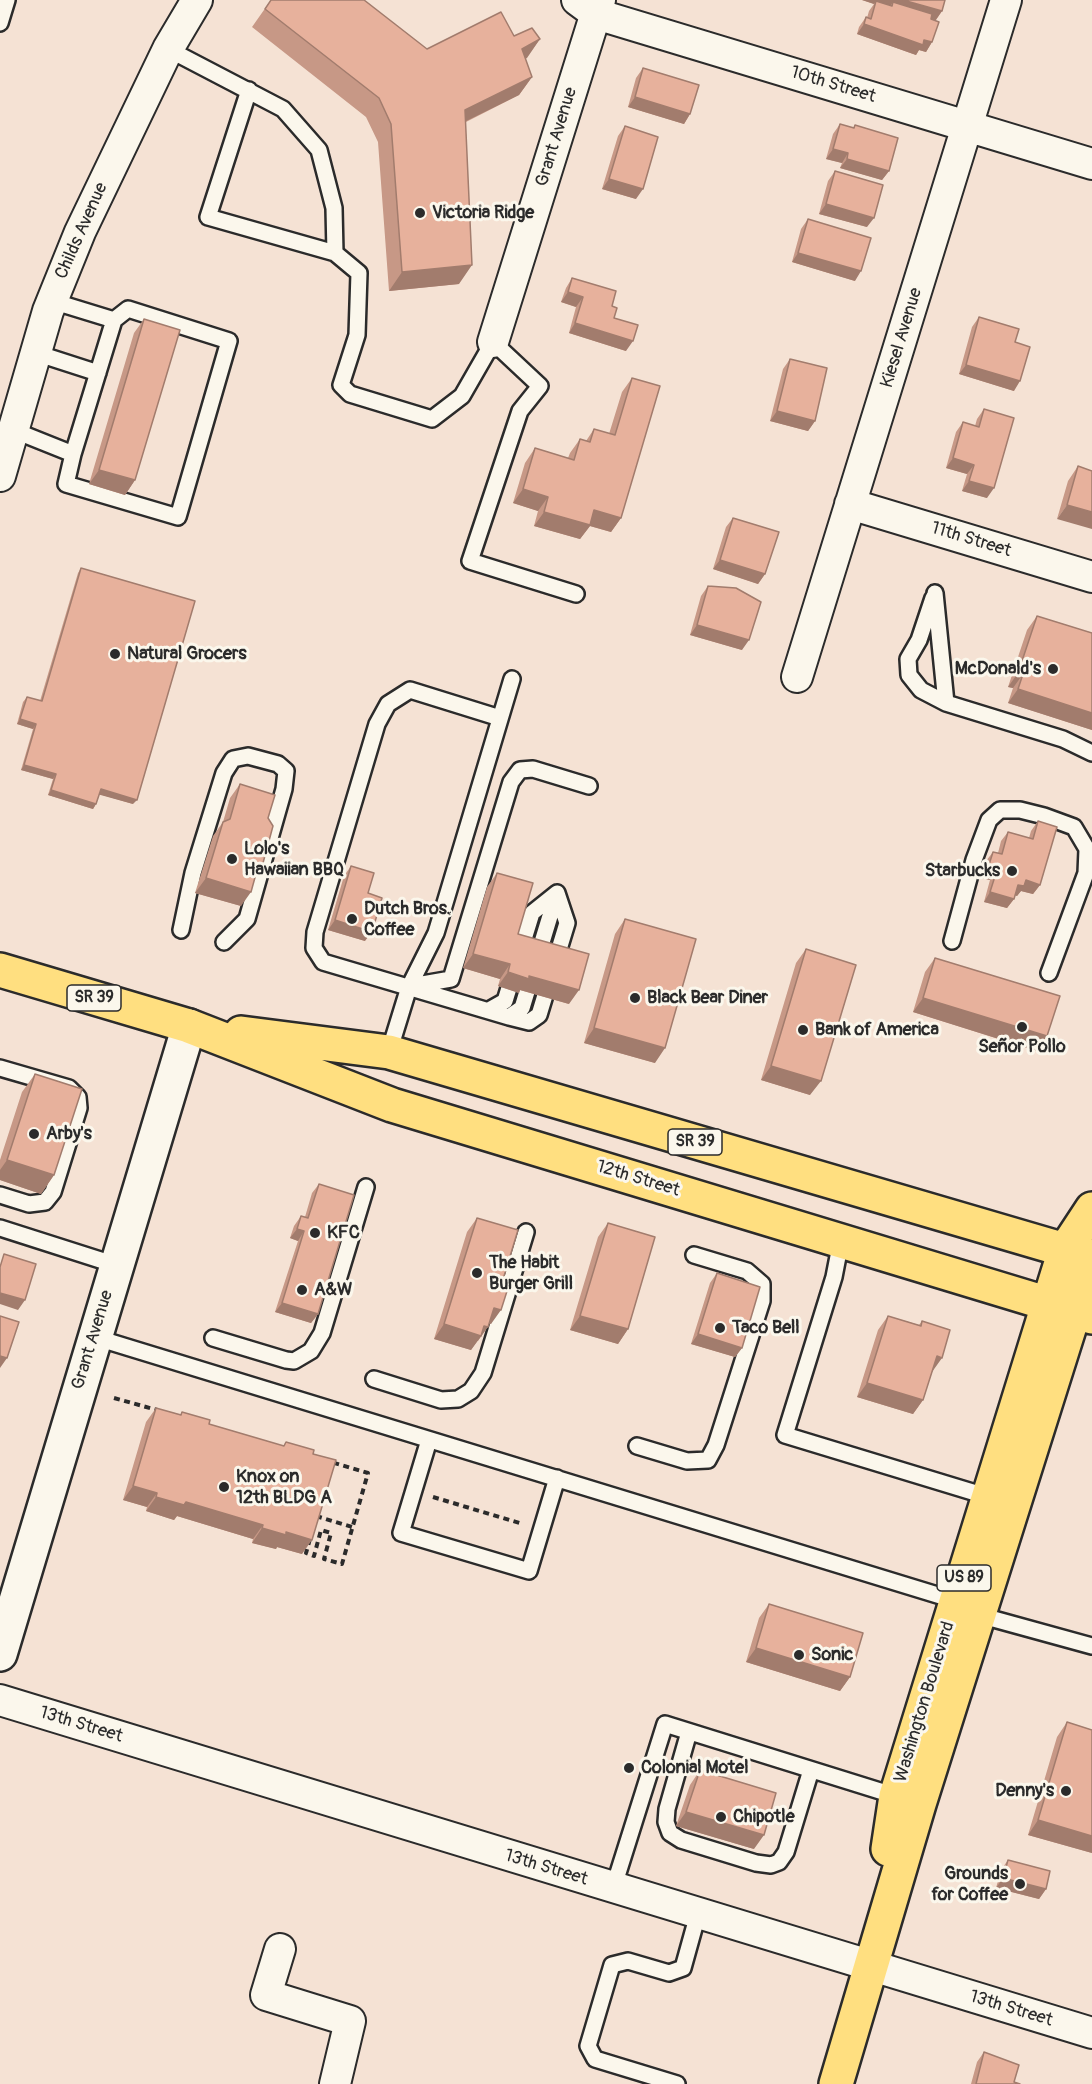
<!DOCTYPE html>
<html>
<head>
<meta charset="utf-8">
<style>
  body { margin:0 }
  canvas { display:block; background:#f5e2d4 }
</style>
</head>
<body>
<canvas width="1092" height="2084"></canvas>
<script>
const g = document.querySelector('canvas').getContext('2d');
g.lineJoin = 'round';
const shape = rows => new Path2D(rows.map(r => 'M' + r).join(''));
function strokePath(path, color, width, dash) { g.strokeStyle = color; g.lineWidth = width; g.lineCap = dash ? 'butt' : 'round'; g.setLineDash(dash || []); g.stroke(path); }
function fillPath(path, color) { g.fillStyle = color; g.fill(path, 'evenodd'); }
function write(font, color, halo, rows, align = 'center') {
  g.font = font + ' Pangolin,sans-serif'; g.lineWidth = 6; g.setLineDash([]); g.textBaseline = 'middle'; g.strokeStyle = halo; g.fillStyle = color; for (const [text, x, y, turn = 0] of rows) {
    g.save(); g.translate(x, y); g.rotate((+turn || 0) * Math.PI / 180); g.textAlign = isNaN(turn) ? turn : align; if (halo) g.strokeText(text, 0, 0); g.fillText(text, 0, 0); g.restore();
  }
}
const path = shape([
  [114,1398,157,1410],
  [433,1497,523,1524],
  [316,1516,352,1527],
  [310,1539,306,1553,314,1556,321,1530,331,1533,324,1559,342,1564,368,1473,331,1462]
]);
const lane = shape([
  [0,23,7,0],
  [168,49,283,109,319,150,334,208,335,253,359,273,357,335,341,385,350,394,432,419,462,396,493,342,540,386,520,411,470,561,576,594],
  [249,90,208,217,335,253],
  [36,353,98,373],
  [13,430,73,454,66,484,178,517,229,341,128,309,114,320,52,301],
  [73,454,114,320],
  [935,593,946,703,1063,739,1092,753],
  [933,598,919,640,908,659,909,675,921,690,946,703],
  [500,718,410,690,388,704,377,724,315,932,314,948,323,962,509,1017,522,1008,557,893],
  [181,930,193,873,224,773,233,759,248,756,278,764,286,771,284,789,247,919,224,942],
  [952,941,974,860,989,820,1000,810,1020,810,1044,816,1074,827,1087,849,1086,873,1049,973],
  [411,986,451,979,511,782,520,770,533,769,589,786],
  [489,1010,505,1001,532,913,557,893],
  [509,1017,529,1022,539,1015,567,923,557,893],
  [389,1052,409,987,436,933,512,679],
  [0,1068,69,1088,78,1097,79,1108,53,1192,45,1202,29,1204,0,1195],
  [0,1228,116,1265],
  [841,1241,834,1277,785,1435,989,1497],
  [94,1337,957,1601],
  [213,1338,286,1360,294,1361,311,1351,322,1333,366,1187],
  [374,1379,441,1400,458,1399,471,1391,483,1373,526,1232],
  [429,1440,401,1533,529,1571,557,1478],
  [637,1446,687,1461,708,1460,716,1445,762,1301,762,1284,747,1271,694,1255],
  [979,1615,1092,1646],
  [689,1732,667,1809,666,1822,670,1833,681,1840,756,1863,771,1865,779,1862,786,1852,811,1770],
  [613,1889,665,1724,896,1796],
  [677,2084,595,2059,588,2046,612,1965,628,1961,669,1973,683,1968,698,1914]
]);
const street = shape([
  [577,0,596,14,1092,164],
  [493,342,600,0],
  [0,476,48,311,80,232,168,49,197,0],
  [850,504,1092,577],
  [797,677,1006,0],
  [0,1700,1092,2033],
  [280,1949,266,1995,350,2021,335,2084]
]);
const secondary = shape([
  [0,1654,189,1026]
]);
const primary = shape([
  [0,970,189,1026,392,1105,1092,1317],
  [241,1033,389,1052,1092,1258],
  [888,1849,896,1796,1065,1250,1092,1209],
  [836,2084,919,1804,1092,1256]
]);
const wall = shape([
  [271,0,427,49,514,36,540,39,525,59,532,77,519,95,466,122,459,284,389,291,378,142,366,117,252,27],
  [862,0,945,0,942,11,936,20,932,42,926,52,919,50,916,55,857,34,859,27,866,17,867,18,869,11,874,4],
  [643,68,690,114,684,124,628,107,636,78],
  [840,124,853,128,855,125,889,171,882,180,840,168,842,163,826,159,833,134],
  [625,126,636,199,602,189,618,136],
  [835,171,867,227,819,214,828,181],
  [808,219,855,281,792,262,801,229],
  [572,278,612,306,614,318,626,351,569,333,576,307,561,302,566,288],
  [979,317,1015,342,1014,391,959,374,972,327],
  [144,319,135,480,125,495,89,484,134,333],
  [790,359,815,421,808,431,770,421,783,369],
  [632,378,621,518,611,532,590,526,580,539,534,526,538,511,513,503,525,463,535,448,568,458,570,453,580,439,586,441,594,429,609,434,622,392],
  [984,409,987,498,962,491,967,474,946,468,956,432,963,422,975,426,977,419],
  [1078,466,1092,471,1057,519,1068,481],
  [733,518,765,574,758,584,713,569,726,527],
  [81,568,133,804,99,794,96,804,93,809,48,795,53,779,21,770,33,729,17,724,23,702,27,697,40,701,78,573],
  [708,586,742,650,690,635,701,596],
  [1037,616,1092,633,1092,730,1008,703,1013,688,1008,687,1027,630],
  [240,784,268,818,241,906,195,893,213,836,223,822,230,798],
  [1038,821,1040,885,1033,894,1021,891,1017,896,1015,895,1014,899,1007,908,984,902,990,880,982,878,986,861,993,852,998,853,1001,841,1008,832,1029,838,1031,831],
  [351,866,368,893,365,941,328,930,344,876],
  [497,873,518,934,569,1004,520,990,519,993,498,986,500,979,463,968,487,887],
  [625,919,655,1063,584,1043,615,934],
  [806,949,810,1095,761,1080,796,963],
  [935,958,1037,1051,913,1012,925,972],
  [35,1074,54,1175,41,1194,0,1180,0,1160,22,1092],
  [319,1184,318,1314,311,1323,275,1312,298,1241,290,1238,294,1226,301,1216,305,1217,312,1193],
  [477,1218,501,1286,491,1324,490,1323,478,1341,477,1341,471,1350,434,1339,467,1232],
  [608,1223,628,1329,618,1344,570,1330,598,1237],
  [717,1273,742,1348,735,1357,691,1344,710,1283],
  [888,1316,919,1325,922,1321,932,1372,923,1400,913,1414,857,1397,878,1330],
  [156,1408,180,1415,182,1412,209,1424,283,1446,286,1442,313,1454,302,1554,277,1547,276,1549,252,1543,253,1539,177,1516,174,1520,146,1511,147,1507,123,1500,146,1422],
  [769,1604,850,1677,840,1691,746,1662,759,1618],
  [1067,1722,1092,1730,1092,1853,1028,1835,1057,1737],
  [700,1770,754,1849,676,1826,690,1785],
  [1008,1860,1046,1889,1039,1899,996,1888,1001,1870],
  [984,2052,1014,2082,1020,2084,971,2084,977,2062]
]);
const shadedWall = shape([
  [862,0,903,0,942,11,935,21,892,6,893,2,889,8,876,1,874,4],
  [864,24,932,42,926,52,919,50,916,55,857,34],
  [540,39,527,58,509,68,522,49],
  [532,77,519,95,452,128,465,110],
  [635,97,690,114,684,124,628,107],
  [833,149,848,153,842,163,826,159],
  [847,159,889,171,882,180,840,168],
  [609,179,643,189,636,199,602,189],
  [826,204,874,218,867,227,819,214],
  [798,253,861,271,855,281,792,262],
  [472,265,459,284,389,291,402,272],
  [568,292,583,297,576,307,561,302],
  [575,323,633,341,626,351,569,333],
  [966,365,1020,381,1014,391,959,374],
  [777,411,815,421,808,431,770,421],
  [953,458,974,465,967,474,946,468],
  [99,470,135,480,125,495,89,484],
  [969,481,994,488,987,498,962,491],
  [523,489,548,497,538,511,513,503],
  [1067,505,1092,512,1092,529,1057,519],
  [594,510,621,518,611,532,590,526,580,539,534,526,544,512],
  [720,560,765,574,758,584,713,569],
  [697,625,749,640,742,650,690,635],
  [1018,673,1023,674,1013,688,1008,687],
  [1018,689,1092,713,1092,730,1008,703],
  [20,719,36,724,33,729,17,724],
  [24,765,56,774,53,779,21,770],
  [101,789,137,800,133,804,97,794],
  [51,790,96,804,93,809,48,795],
  [988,868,997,870,990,880,982,878],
  [206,878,251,892,241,906,195,893],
  [1026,880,1040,885,1033,894,1021,891,1017,896,1011,894,1018,885],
  [990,892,1014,899,1007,908,984,902],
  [335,920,372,932,365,941,328,930],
  [473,954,510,964,500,979,463,968],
  [508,972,529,976,579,990,569,1004,520,990,519,993,498,986],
  [923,998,1047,1036,1037,1051,913,1012],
  [594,1028,665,1048,655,1063,584,1043],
  [771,1066,821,1081,810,1095,761,1080],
  [7,1160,54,1175,41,1194,0,1180,0,1170],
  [297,1229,304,1231,298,1241,290,1238],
  [0,1293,25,1300,18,1310,0,1304],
  [282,1303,318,1314,311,1323,275,1312],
  [494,1308,501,1310,491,1324,484,1322],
  [580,1316,628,1329,618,1344,570,1330],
  [444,1324,484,1326,488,1327,471,1350,434,1339],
  [698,1334,742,1348,735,1357,691,1344],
  [0,1356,7,1358,0,1368],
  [937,1356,942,1358,932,1372],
  [867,1383,923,1400,913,1414,857,1397],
  [133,1486,157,1493,147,1507,123,1500],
  [156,1497,186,1502,263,1525,253,1539,177,1516,174,1520,146,1511],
  [262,1528,286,1532,312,1540,302,1554,277,1547,276,1549,252,1543],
  [756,1648,850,1677,840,1691,746,1662],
  [686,1812,764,1835,754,1849,676,1826],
  [1038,1820,1092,1836,1092,1853,1028,1835],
  [1003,1878,1046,1889,1039,1899,996,1888]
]);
const building = shape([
  [271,0,364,0,427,49,501,12,514,36,532,28,540,39,522,49,532,77,465,110,472,265,402,272,391,124,379,98,265,9,271,0],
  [903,0,945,0,942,11,903,0],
  [876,1,892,6,893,2,932,14,931,19,939,22,932,42,924,40,923,45,864,24,866,17,871,19,876,1],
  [643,68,699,85,690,114,635,97,643,68],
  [840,124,854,128,855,125,898,138,889,171,847,159,848,153,833,149,840,124],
  [625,126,658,137,643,189,609,179,625,126],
  [835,171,883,185,874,218,826,204,835,171],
  [808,219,871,238,861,271,798,253,808,219],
  [572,278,616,291,612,306,617,308,614,318,638,325,633,341,575,323,583,297,568,292,572,278],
  [979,317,1019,329,1015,342,1030,347,1020,381,966,365,979,317],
  [144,319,180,330,135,480,99,470,144,319],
  [790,359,827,368,815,421,777,411,790,359],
  [632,378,660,386,621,518,594,510,590,525,544,512,548,497,523,489,535,448,574,460,580,439,590,442,594,429,615,435,632,378],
  [984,409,1014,418,994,488,969,481,974,465,953,458,963,422,979,427,984,409],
  [1078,466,1092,471,1092,512,1067,505,1078,466],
  [733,518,779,532,765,574,720,560,733,518],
  [81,568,195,601,137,800,101,789,96,804,51,790,56,774,24,765,36,724,20,719,27,697,42,701,81,568],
  [708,586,736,588,761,602,749,640,697,625,708,586],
  [1037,616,1092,633,1092,713,1018,689,1023,674,1018,673,1037,616],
  [240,784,275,795,268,818,273,826,263,863,259,863,251,892,206,878,223,822,230,819,240,784],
  [1038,821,1057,827,1040,885,1026,880,1024,886,1018,885,1014,899,990,892,997,870,988,868,993,852,1002,854,1008,832,1033,839,1038,821],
  [351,866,374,873,368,893,382,898,372,932,335,920,351,866],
  [497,873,533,883,518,934,589,954,579,990,529,976,529,979,508,972,510,964,473,954,497,873],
  [625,919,696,939,665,1048,594,1028,625,919],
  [806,949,856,965,821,1081,771,1066,806,949],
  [935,958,1060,996,1047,1036,923,998,935,958],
  [35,1074,82,1089,54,1175,7,1160,35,1074],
  [319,1184,354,1195,318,1314,282,1303,304,1231,297,1229,301,1216,308,1218,319,1184],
  [477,1218,518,1230,501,1286,508,1288,501,1310,494,1308,488,1327,484,1326,481,1336,444,1324,477,1218],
  [608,1223,655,1237,628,1329,580,1316,608,1223],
  [4,1254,36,1264,25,1300,0,1293,0,1267,4,1254],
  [717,1273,760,1287,742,1348,698,1334,717,1273],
  [0,1316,19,1322,7,1358,0,1356,0,1316],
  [888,1316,921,1326,922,1321,950,1330,942,1358,937,1356,923,1400,867,1383,888,1316],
  [156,1408,181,1415,182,1412,210,1420,209,1424,284,1446,286,1442,314,1450,313,1454,336,1460,312,1540,286,1532,286,1535,262,1528,263,1525,186,1502,184,1505,156,1497,157,1493,133,1486,156,1408],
  [769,1604,863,1633,850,1677,756,1648,769,1604],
  [1067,1722,1092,1730,1092,1836,1038,1820,1067,1722],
  [700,1770,776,1793,764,1835,686,1812,700,1770],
  [1008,1860,1050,1871,1046,1889,1003,1878,1008,1860],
  [984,2052,1019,2065,1014,2082,1020,2084,976,2084,984,2052]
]);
const markers = [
  [420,213,6,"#2b2b2b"],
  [115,654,6,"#2b2b2b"],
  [1053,669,6,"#2b2b2b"],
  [232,859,6,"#2b2b2b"],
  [1012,871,6,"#2b2b2b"],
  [352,919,6,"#2b2b2b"],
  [635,998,6,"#2b2b2b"],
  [1022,1027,6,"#2b2b2b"],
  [803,1030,6,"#2b2b2b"],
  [34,1134,6,"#2b2b2b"],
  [315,1233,6,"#2b2b2b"],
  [477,1273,6,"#2b2b2b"],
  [302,1290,6,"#2b2b2b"],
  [720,1328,6,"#2b2b2b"],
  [224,1487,6,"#2b2b2b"],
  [799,1655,6,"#2b2b2b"],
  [629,1768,6,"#2b2b2b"],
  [1066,1791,6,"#2b2b2b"],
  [721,1817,6,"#2b2b2b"],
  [1020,1884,6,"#2b2b2b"]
];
const shields = [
  [94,998,54],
  [695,1142,54],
  [964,1578,54]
];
const shieldNames = [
  ["SR 39",94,998],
  ["SR 39",695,1142],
  ["US 89",964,1578]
];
const streetNames = [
  ["10th Street",833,85,17],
  ["Grant Avenue",557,137,-73],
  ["Childs Avenue",82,231,-66],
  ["Kiesel Avenue",902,338,-73],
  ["11th Street",971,540,17],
  ["12th Street",638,1179,17],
  ["Grant Avenue",93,1340,-73],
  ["Washington Boulevard",925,1702,-73],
  ["13th Street",81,1725,17],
  ["13th Street",546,1868,17],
  ["13th Street",1011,2009,17]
];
const poiNames = [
  ["Victoria Ridge",432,213],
  ["Natural Grocers",127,654],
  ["McDonald's",1041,669,"right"],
  ["Lolo's",244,849],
  ["Hawaiian BBQ",244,870],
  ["Starbucks",1000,871,"right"],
  ["Dutch Bros.",364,909],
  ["Coffee",364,930],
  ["Black Bear Diner",647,998],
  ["Bank of America",815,1030],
  ["Señor Pollo",1022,1047,"center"],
  ["Arby's",46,1134],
  ["KFC",327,1233],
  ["The Habit",489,1263],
  ["Burger Grill",489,1284],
  ["A&W",314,1290],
  ["Taco Bell",732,1328],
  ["Knox on",236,1477],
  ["12th BLDG A",236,1498],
  ["Sonic",811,1655],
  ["Colonial Motel",641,1768],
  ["Denny's",1054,1791,"right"],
  ["Chipotle",733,1817],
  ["Grounds",1008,1874,"right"],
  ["for Coffee",1008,1895,"right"]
];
strokePath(lane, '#2b2b2b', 20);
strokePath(street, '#2b2b2b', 34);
strokePath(secondary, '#2b2b2b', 38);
strokePath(primary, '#2b2b2b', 38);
strokePath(path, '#2b2b2b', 4, [6, 4.5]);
strokePath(lane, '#fbf7ec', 15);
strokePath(street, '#fbf7ec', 30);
strokePath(secondary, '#fbf7ec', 33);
strokePath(primary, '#ffdf80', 33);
fillPath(wall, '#c79886');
fillPath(shadedWall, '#a27c6d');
fillPath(building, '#e7b19c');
strokePath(building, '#a27c6d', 1.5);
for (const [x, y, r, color] of markers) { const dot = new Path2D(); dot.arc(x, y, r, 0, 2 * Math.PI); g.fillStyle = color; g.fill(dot); strokePath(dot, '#fbf7ec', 2); }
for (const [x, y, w] of shields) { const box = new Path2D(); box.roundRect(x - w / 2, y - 13, w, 26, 4.5); g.fillStyle = '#fbf7ec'; g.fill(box); strokePath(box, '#2b2b2b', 1.5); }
write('bold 16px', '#2b2b2b', null, shieldNames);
write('18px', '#2b2b2b', '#fbf7ec', streetNames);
write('bold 18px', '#2b2b2b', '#fbf7ec', poiNames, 'left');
</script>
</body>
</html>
